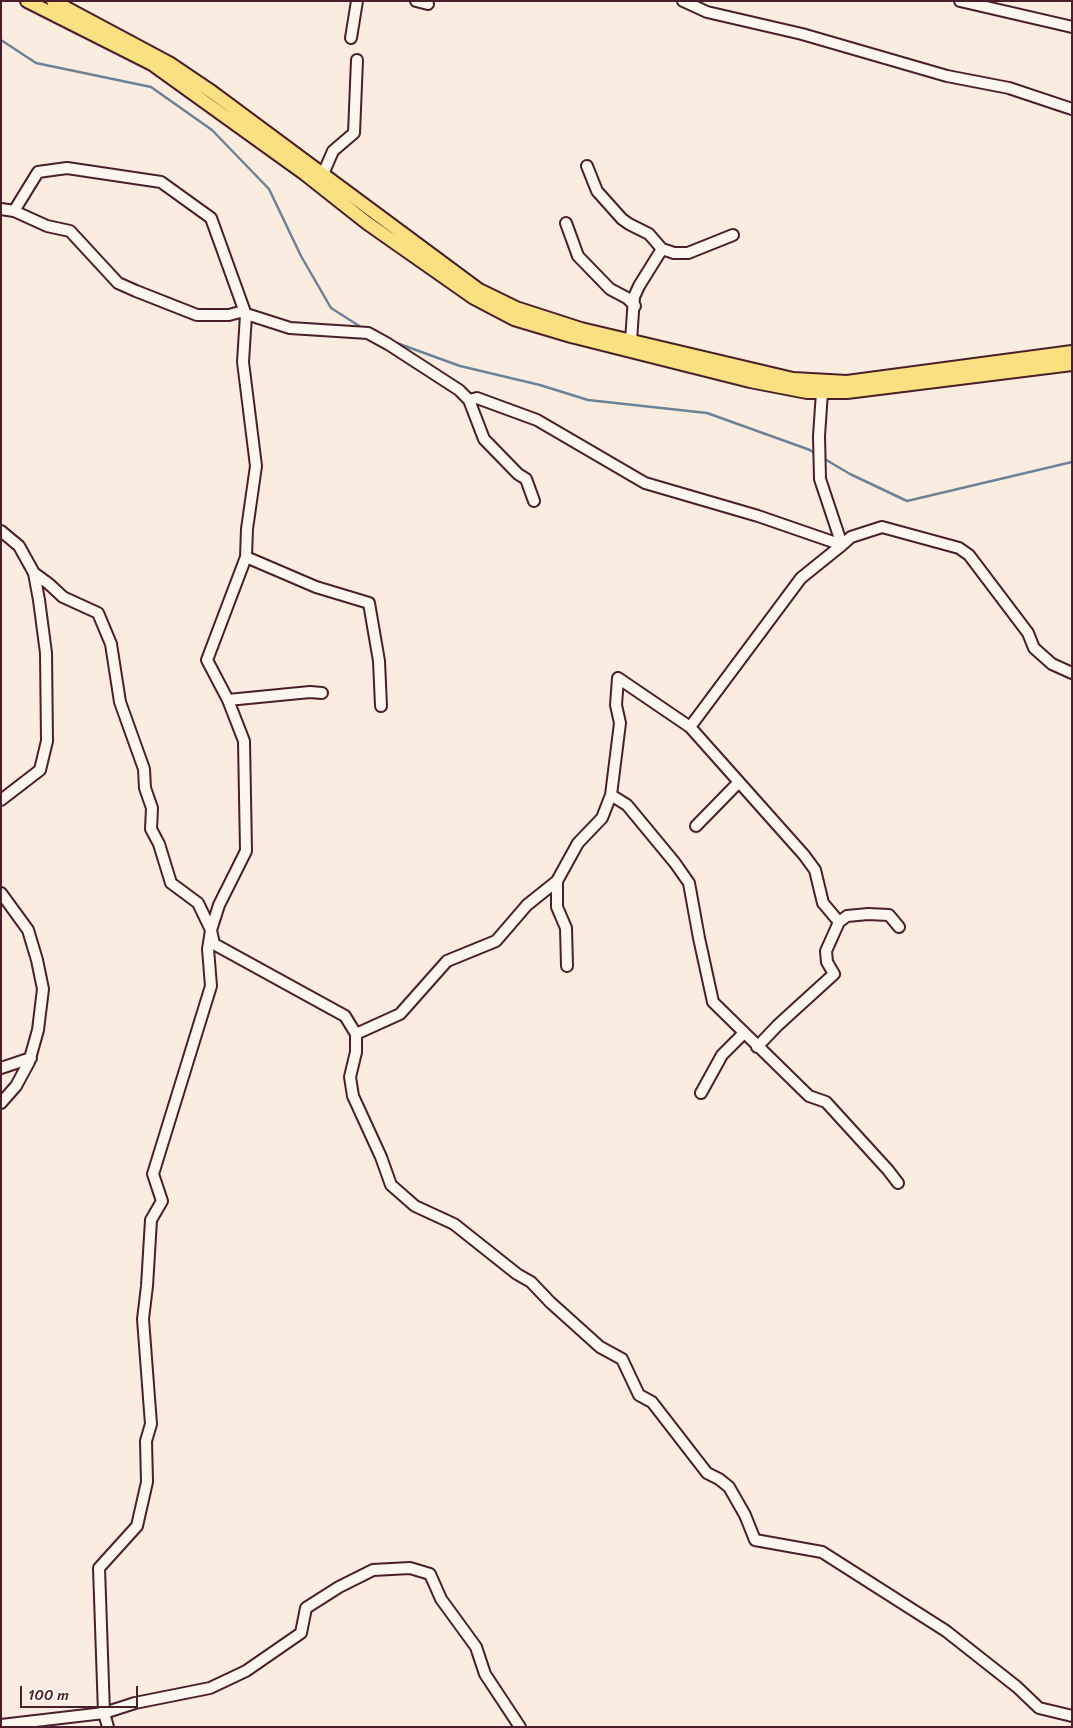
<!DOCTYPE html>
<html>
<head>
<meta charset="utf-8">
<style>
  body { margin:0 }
  #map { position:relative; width:1073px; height:1728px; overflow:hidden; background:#faecde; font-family:Sriracha,sans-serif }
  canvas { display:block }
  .frame { position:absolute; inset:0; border:2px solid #4a1f2b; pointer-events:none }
  .scale { position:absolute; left:20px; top:1686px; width:118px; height:22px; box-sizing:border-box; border:2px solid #4a1f2b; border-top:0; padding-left:6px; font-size:15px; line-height:18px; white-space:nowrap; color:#4a1f2b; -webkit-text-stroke:4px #fbf7ec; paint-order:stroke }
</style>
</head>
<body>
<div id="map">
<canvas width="1073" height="1728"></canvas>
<div class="frame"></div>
<div class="scale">100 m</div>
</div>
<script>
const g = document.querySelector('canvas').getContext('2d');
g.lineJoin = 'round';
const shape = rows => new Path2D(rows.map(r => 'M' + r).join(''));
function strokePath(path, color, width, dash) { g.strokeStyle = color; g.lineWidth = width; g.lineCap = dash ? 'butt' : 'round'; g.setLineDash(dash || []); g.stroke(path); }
const stream = shape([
  [1,40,36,63,151,87,212,130,269,189,301,256,331,308,364,329],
  [394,342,460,366,540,385,588,400,707,413,810,450,816,454],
  [823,458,850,474,907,501,1072,462]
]);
const minor = shape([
  [416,1,428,4],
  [683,1,707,12,802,34,947,76,1009,88,1072,109],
  [960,1,1072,27],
  [351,38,357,1],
  [587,166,597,191,622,219,629,224,649,234,662,249,674,253,688,253,733,235],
  [323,174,333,151,354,133,357,60],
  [1,209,14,211,38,172,67,168,161,182,211,218,246,315,243,362,256,466,247,529,246,557,207,660,228,700,244,741,246,851,219,905,211,930,214,944,345,1016,356,1034,356,1052,350,1077,353,1096,381,1157,391,1185,415,1206,454,1224,517,1274,531,1282,550,1302,600,1347,622,1359,639,1395,652,1402,707,1473,719,1479,729,1487,745,1515,755,1540,822,1552,946,1631,1017,1687,1039,1708,1072,1716],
  [14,211,47,226,70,231,118,283,136,291,197,315,229,315,240,312,290,328,368,333,388,344,459,390,469,400,477,398,537,420,645,483,758,516,842,545,801,578,690,727,804,855,815,870,823,903,839,922,826,951,827,962,834,974,778,1025,757,1047],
  [566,223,578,256,610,289,627,298,635,306],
  [631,341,634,297,639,286,662,249],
  [822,392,819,436,820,479,842,545,851,537,882,527,959,548,969,555,1028,633,1034,648,1052,664,1072,673],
  [469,400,484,439,518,474,526,479,534,501],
  [1,531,19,546,34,573,39,600,46,653,47,741,40,770,1,800],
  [246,557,316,587,369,603,379,661,381,706],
  [34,573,49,584,63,597,98,613,111,644,120,702,144,769,145,788,152,808,151,829,159,844,171,883,198,903,211,930,208,949,211,986,153,1174,162,1201,151,1220,147,1286,143,1319,151,1424,146,1441,147,1482,137,1526,99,1568,104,1713,108,1727],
  [228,700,310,692,322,693],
  [690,727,618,678,616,705,620,723,611,795,627,805,675,863,689,883,699,938,713,1002,809,1096,826,1102,888,1170,898,1183],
  [696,826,739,782],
  [557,881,557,907,566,928,567,966],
  [1,893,28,930,37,960,43,989,38,1030,29,1062,16,1086,1,1103],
  [839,922,847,916,868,914,889,915,899,927],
  [356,1034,400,1014,447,961,496,941,527,905,557,881,578,843,602,818,611,795],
  [1,1068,31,1058],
  [701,1093,722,1055,744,1033],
  [1,1725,104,1713,135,1703,210,1688,246,1671,301,1633,306,1608,339,1587,373,1570,410,1568,430,1574,441,1599,476,1647,485,1674,520,1727]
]);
const major = shape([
  [27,1,152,64,305,174,367,223,474,298,514,319,571,336,750,381,807,392,847,392,1072,364],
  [53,1,169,63,212,92,479,290,516,308,581,329,793,379,847,382,1072,352]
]);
strokePath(stream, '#6b8399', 2.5);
strokePath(minor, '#4a1f2b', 14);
strokePath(major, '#4a1f2b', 16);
strokePath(minor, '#fbf7ec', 10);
strokePath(major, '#f9e181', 12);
</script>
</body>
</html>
